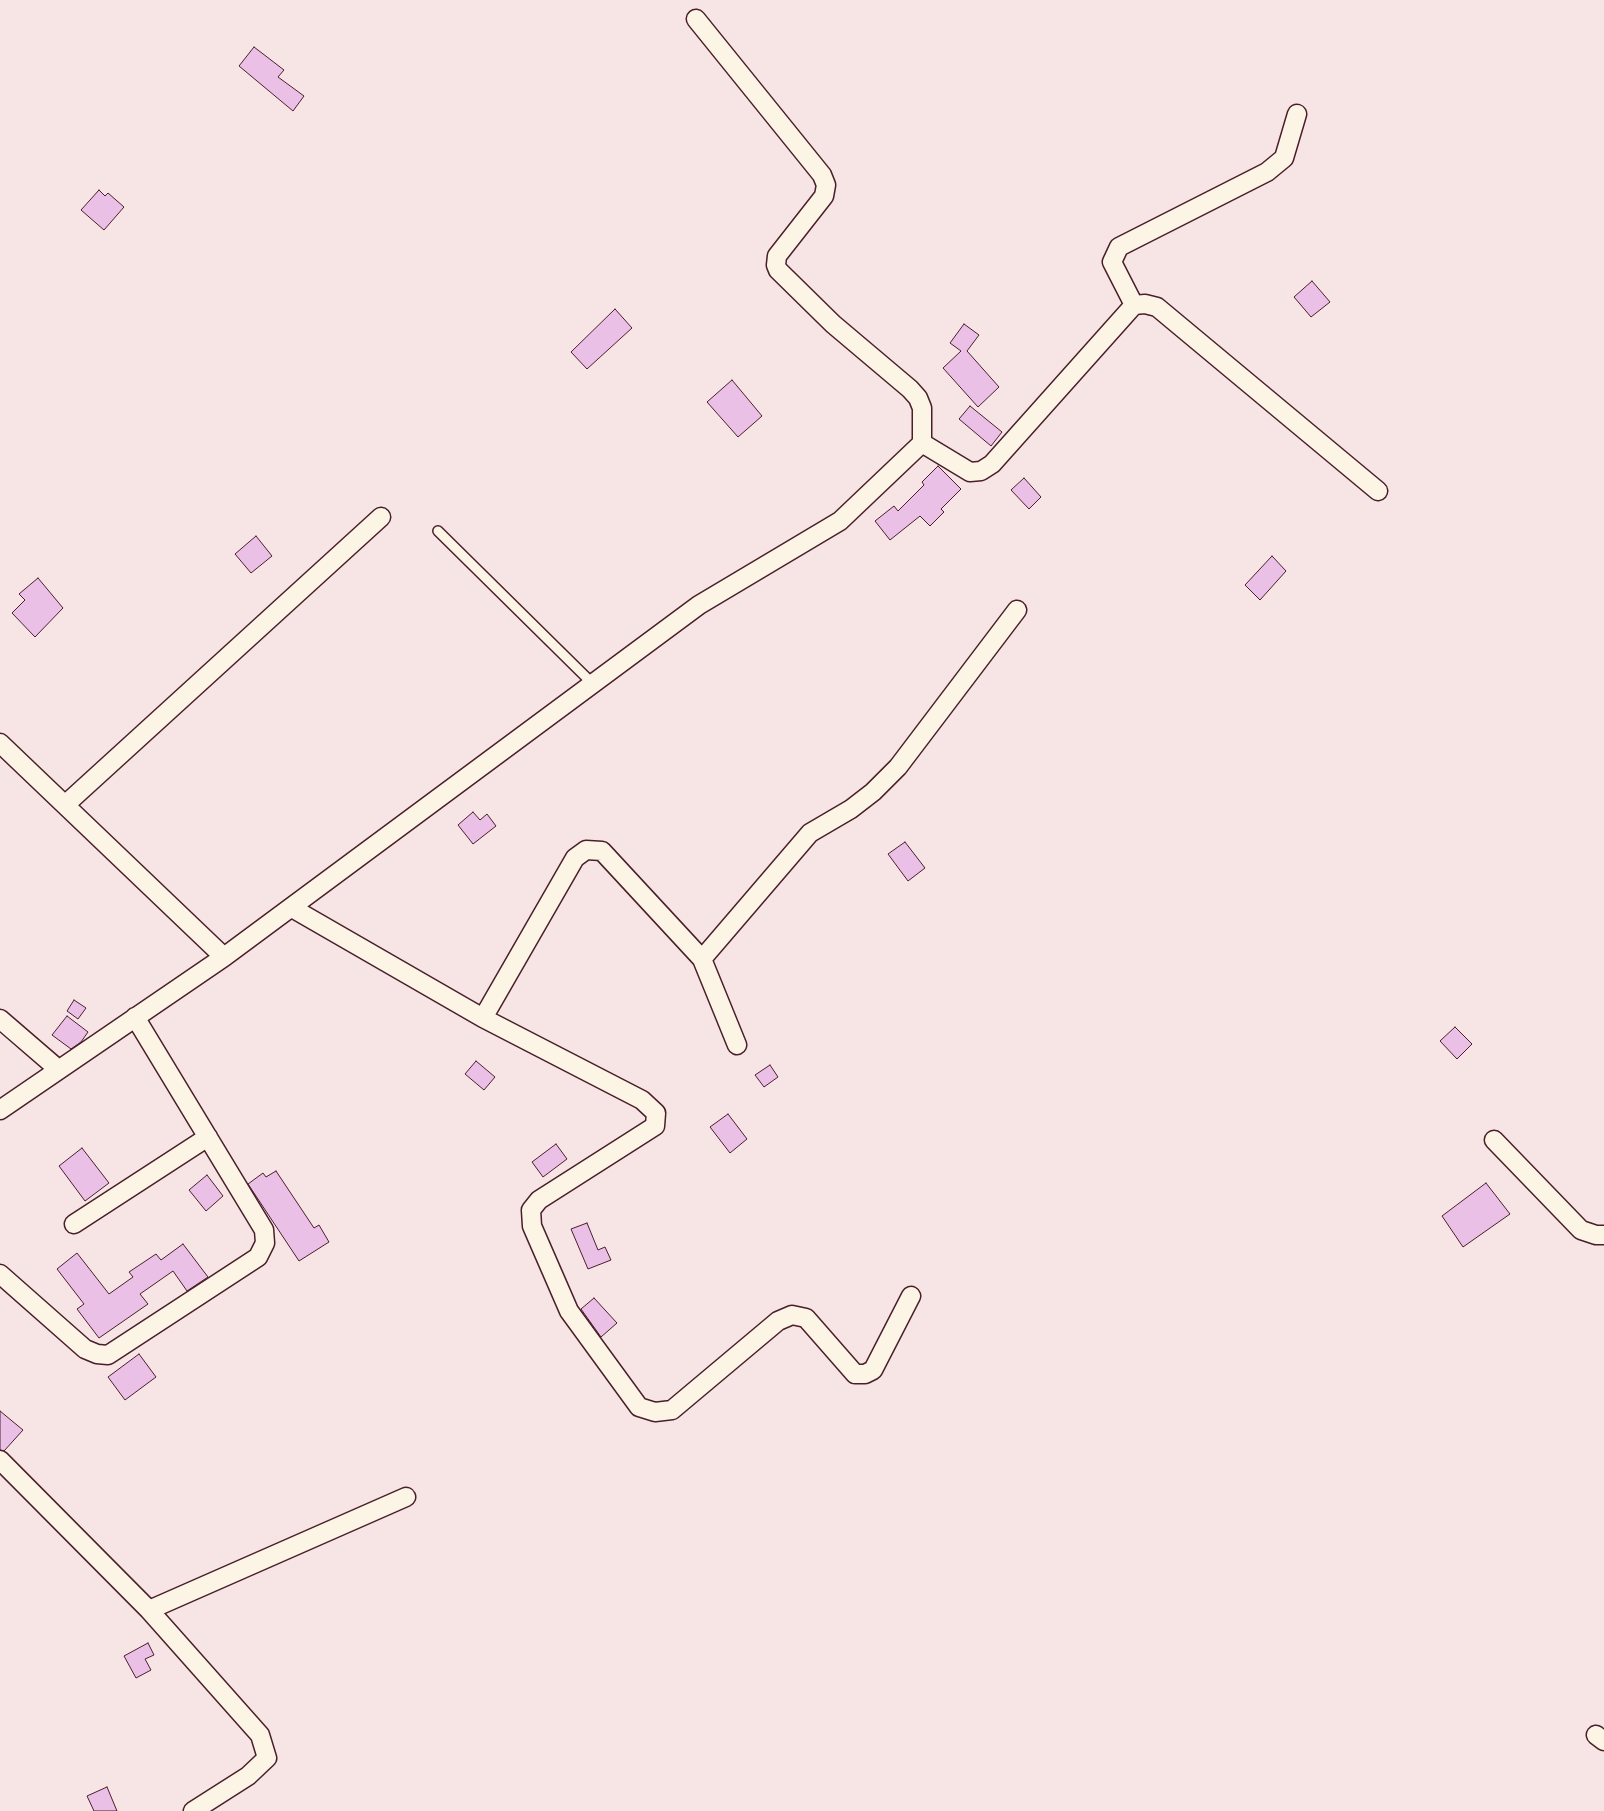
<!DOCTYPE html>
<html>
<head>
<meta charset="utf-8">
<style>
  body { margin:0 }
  canvas { display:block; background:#f7e5e6 }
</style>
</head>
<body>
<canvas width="1604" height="1811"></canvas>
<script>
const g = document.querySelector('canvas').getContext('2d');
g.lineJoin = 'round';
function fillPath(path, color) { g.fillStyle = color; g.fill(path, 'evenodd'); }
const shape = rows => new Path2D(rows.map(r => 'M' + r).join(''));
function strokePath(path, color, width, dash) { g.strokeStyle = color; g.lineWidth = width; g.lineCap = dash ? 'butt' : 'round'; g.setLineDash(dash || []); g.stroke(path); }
const building = shape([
  [254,47,284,70,278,77,304,96,293,111,239,66,254,47],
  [99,190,105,196,108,193,124,207,104,230,81,210,99,190],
  [1312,281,1330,302,1311,317,1294,297,1312,281],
  [615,309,632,328,587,369,571,352,615,309],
  [964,324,979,335,967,351,999,387,978,407,943,368,961,351,950,343,964,324],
  [732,380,762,416,738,437,707,402,732,380],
  [970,406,1002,432,991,446,959,419,970,406],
  [938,466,961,489,941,509,944,512,930,526,920,516,890,540,875,521,894,506,898,511,924,485,922,482,938,466],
  [1024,478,1041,497,1029,509,1011,490,1024,478],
  [256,536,272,556,251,573,235,554,256,536],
  [1272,556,1286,571,1260,600,1245,585,1272,556],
  [38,578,63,608,35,637,12,613,25,600,19,594,38,578],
  [473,812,480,820,487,814,496,826,473,844,458,825,473,812],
  [905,842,925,868,908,881,888,854,905,842],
  [74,1000,86,1008,78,1019,67,1011,74,1000],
  [67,1016,88,1032,81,1042,71,1049,52,1035,67,1016],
  [1455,1027,1472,1044,1457,1059,1440,1041,1455,1027],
  [476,1061,495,1077,484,1090,465,1074,476,1061],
  [770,1065,778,1077,764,1087,755,1075,770,1065],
  [728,1114,747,1139,730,1153,710,1127,728,1114],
  [556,1144,567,1159,543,1177,532,1162,556,1144],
  [82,1148,109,1183,85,1201,59,1166,82,1148],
  [276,1171,314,1228,319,1225,329,1242,299,1261,248,1184,263,1173,266,1177,276,1171],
  [207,1175,223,1196,206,1211,189,1190,207,1175],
  [1486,1183,1510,1214,1463,1247,1442,1216,1486,1183],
  [587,1223,598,1250,605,1247,611,1260,588,1269,571,1229,587,1223],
  [183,1244,208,1277,187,1291,173,1271,140,1294,148,1304,99,1338,77,1309,84,1304,57,1269,77,1253,109,1294,133,1277,129,1272,156,1254,161,1260,183,1244],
  [594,1298,617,1323,601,1337,581,1309,594,1298],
  [139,1354,156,1377,125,1400,108,1377,139,1354],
  [0,1411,23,1430,4,1451,0,1450,0,1411],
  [148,1643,154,1655,145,1659,151,1670,136,1678,124,1656,148,1643],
  [107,1787,117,1811,94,1811,87,1796,107,1787]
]);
const lane = shape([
  [438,531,593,684]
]);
const street = shape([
  [696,19,822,175,826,185,824,196,777,256,776,265,778,270,833,324,910,389,918,398,922,408,922,443],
  [1134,305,1145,304,1157,307,1378,491],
  [0,743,224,957],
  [65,805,381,517],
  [292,908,483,1018,642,1100,656,1113,655,1126,539,1200,531,1210,532,1226,569,1311,639,1407,655,1412,672,1410,778,1321,792,1315,806,1318,855,1374,865,1374,873,1370,911,1296],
  [702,959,810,833,851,809,873,792,898,767,1017,610],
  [483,1018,575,858,586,850,602,851,702,959,737,1045],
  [0,1019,58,1069],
  [0,1110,224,957,699,605,840,521,922,443,970,472,981,471,992,464,1134,305,1112,262,1119,247,1267,172,1284,158,1297,114],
  [1494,1140,1581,1230,1596,1235,1604,1235],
  [74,1224,208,1137],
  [0,1274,85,1349,97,1354,108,1355,258,1257,265,1243,264,1230,135,1017],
  [0,1460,149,1610,260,1735,267,1758,248,1776,193,1811],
  [149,1610,406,1497],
  [1596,1735,1604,1741]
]);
fillPath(building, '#eac0e7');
strokePath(building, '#4a1f2b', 1);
strokePath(lane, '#4a1f2b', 12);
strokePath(street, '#4a1f2b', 21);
strokePath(lane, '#fcf5e5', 9);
strokePath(street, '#fcf5e5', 18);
</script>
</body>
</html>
